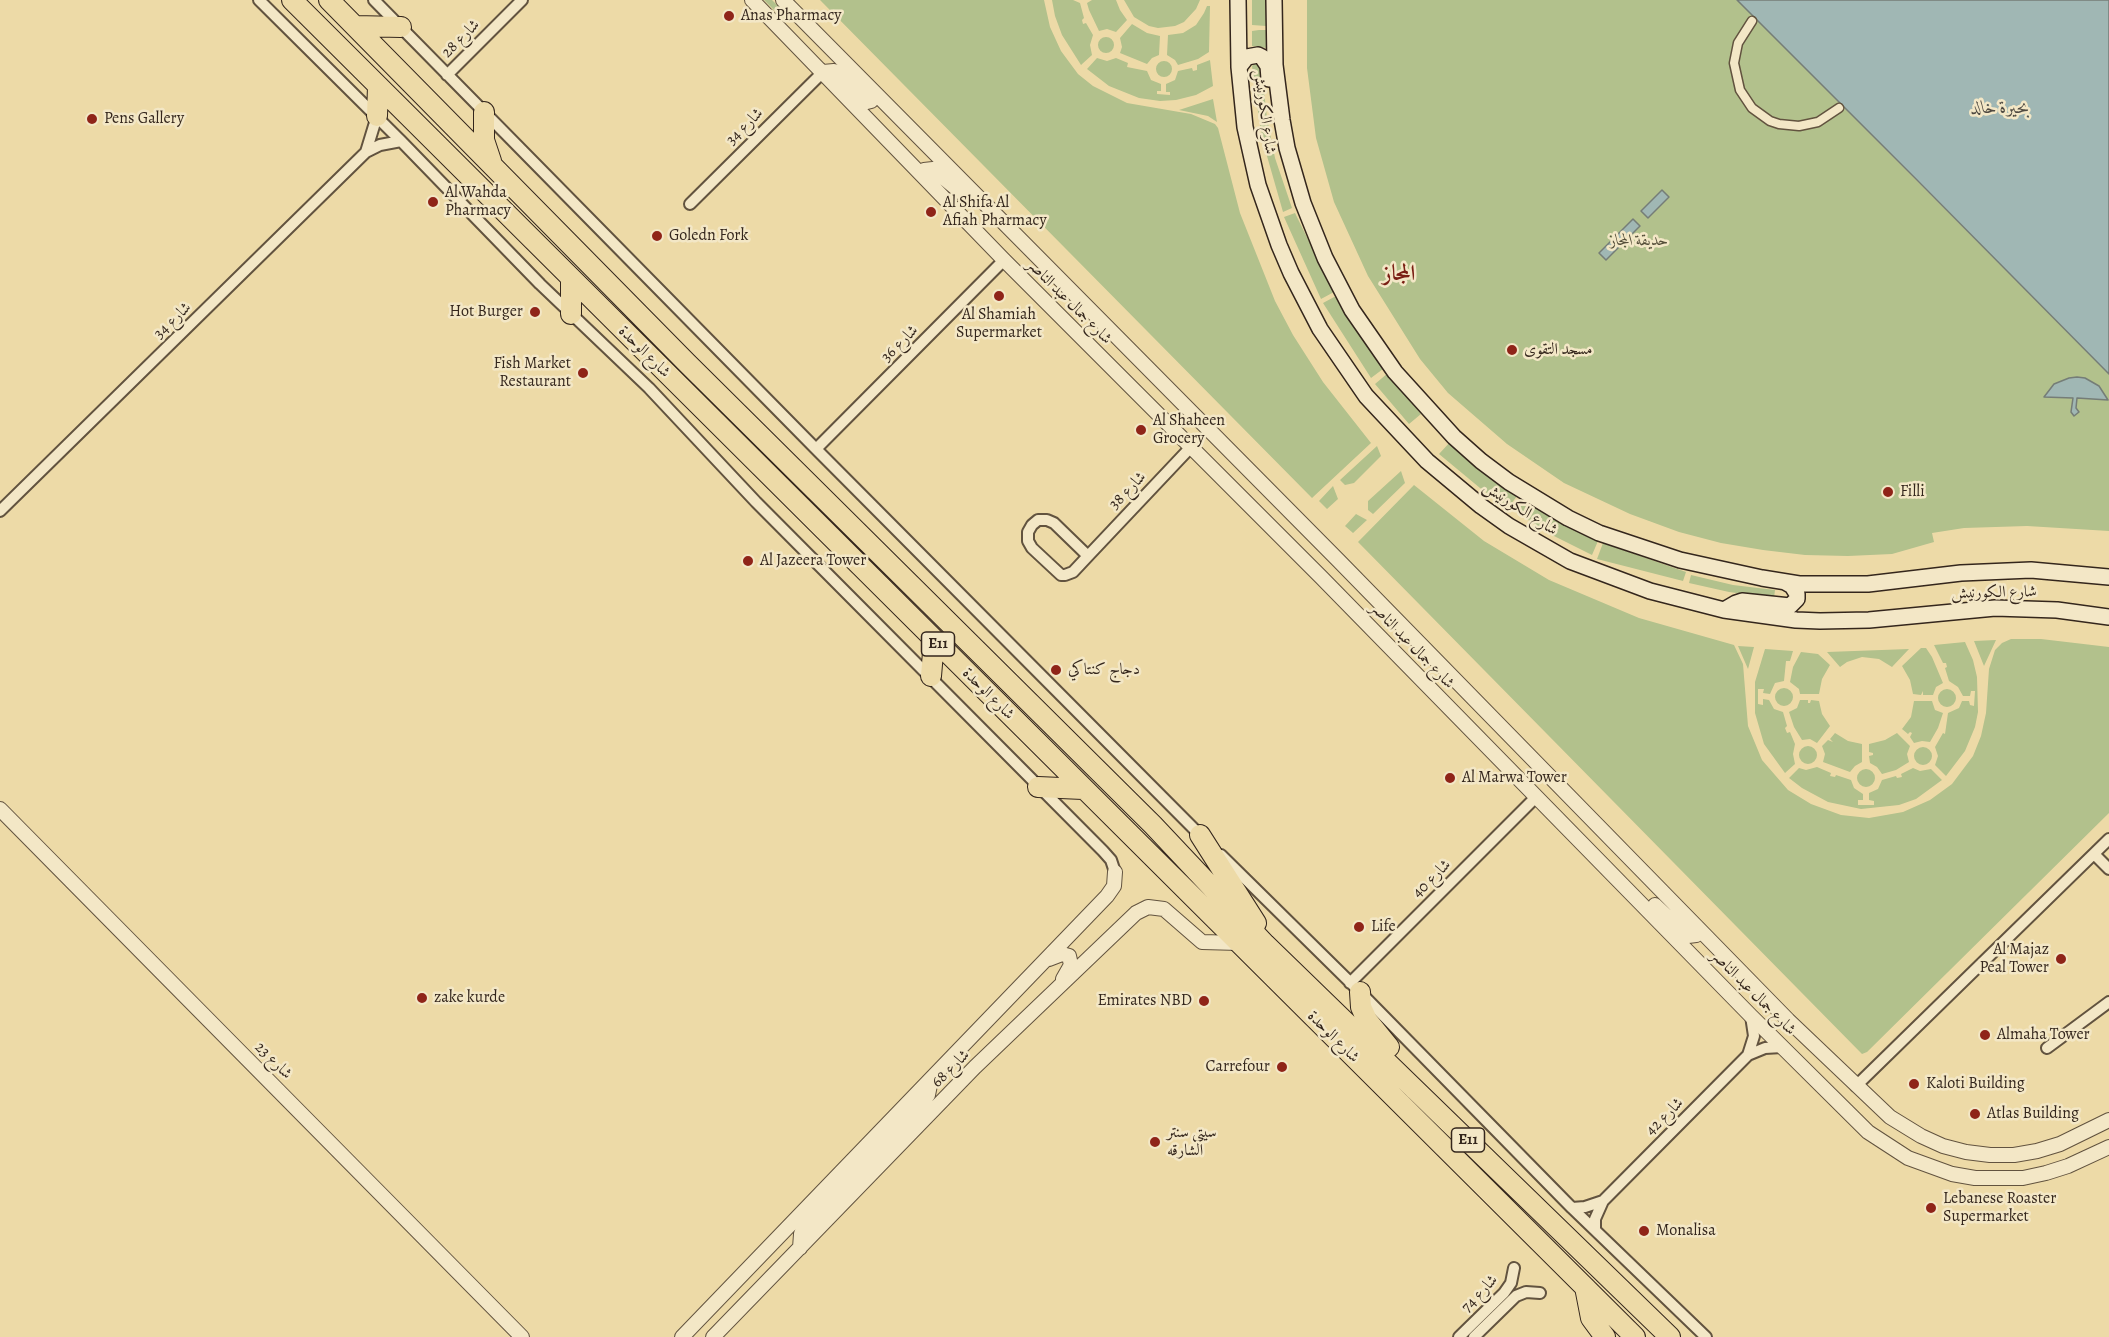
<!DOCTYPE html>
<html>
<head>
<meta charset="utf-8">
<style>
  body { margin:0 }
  canvas { display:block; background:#eddaa7 }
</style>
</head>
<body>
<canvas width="2109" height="1337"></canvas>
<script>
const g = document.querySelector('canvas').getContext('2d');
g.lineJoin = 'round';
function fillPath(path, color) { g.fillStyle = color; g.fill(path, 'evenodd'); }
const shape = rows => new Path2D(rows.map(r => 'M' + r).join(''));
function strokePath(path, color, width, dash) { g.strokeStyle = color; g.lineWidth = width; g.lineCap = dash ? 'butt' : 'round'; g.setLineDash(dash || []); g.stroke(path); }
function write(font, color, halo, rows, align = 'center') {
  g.font = font + ' Alegreya,Amiri,serif'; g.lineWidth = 5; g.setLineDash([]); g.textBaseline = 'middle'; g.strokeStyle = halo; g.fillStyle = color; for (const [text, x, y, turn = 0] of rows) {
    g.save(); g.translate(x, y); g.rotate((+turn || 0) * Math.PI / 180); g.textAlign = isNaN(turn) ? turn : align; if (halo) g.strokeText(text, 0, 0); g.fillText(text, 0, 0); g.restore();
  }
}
const green = shape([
  [764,0,772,0,790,18,786,22],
  [820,0,1044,0,1050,27,1061,51,1078,74,1093,86,1127,103,1191,114,1215,124,1218,128,1240,213,1275,301,1293,335,1323,382,1371,443,1312,498],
  [1052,0,1073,0,1080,3,1084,18,1082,20,1083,24,1086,23,1093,35,1090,45,1092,55,1081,65,1062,35,1055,16],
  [1092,0,1116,0,1120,10,1127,20,1116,32,1107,29,1099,31,1089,10,1087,3],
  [1124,0,1200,0,1196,9,1184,22,1175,26,1158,28,1149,26,1134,17],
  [1252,0,1266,0,1266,26,1252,25],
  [1307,0,1737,0,2109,374,2109,531,2027,526,1964,528,1932,533,1934,542,1892,554,1848,556,1805,555,1763,550,1721,543,1679,532,1630,514,1564,483,1507,444,1448,393,1420,359,1368,276,1334,202,1316,138,1307,68],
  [1207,6,1210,6,1209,52,1198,59,1178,65,1175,60,1167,55,1168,35,1183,33,1196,25,1204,13],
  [1132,24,1147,33,1160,36,1159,55,1152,58,1147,64,1120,53,1122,47,1120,38],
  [1259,30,1266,30,1267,48,1252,46,1252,31],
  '1098 45a8 8 0 1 1 16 0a8 8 0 1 1-16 0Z',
  [1097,58,1107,61,1116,58,1128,63,1127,67,1147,71,1151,80,1161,84,1161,91,1157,91,1157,94,1170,95,1170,92,1166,92,1166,84,1175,80,1178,71,1192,68,1193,71,1197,70,1197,65,1210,60,1213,86,1196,95,1176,100,1160,101,1139,98,1109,86,1087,69],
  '1156 69a8 8 0 1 1 16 0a8 8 0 1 1-16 0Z',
  [1256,62,1261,65,1267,118,1259,119,1252,66],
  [1213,99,1217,122,1208,116,1179,110],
  [1268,123,1275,158,1292,208,1283,212,1263,142,1260,125],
  [1295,213,1334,292,1321,299,1284,217],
  [1336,296,1383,369,1371,378,1323,303],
  [1388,373,1421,414,1409,424,1375,384],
  [1451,441,1517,496,1508,508,1480,488,1439,454],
  [1377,446,1381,456,1354,483,1345,485,1340,480],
  [1401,471,1405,483,1373,514,1368,510,1368,501],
  [1414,485,1484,541,1549,580,1639,618,1734,645,1743,664,1748,726,1762,760,1788,790,1811,804,1841,815,1869,818,1903,812,1930,800,1952,784,1973,756,1981,736,1986,713,1989,669,1995,650,2002,643,2011,639,2041,639,2109,647,2109,813,1867,1052,1862,1054,1358,542],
  [1333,486,1338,499,1327,509,1319,501],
  [1522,500,1598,541,1592,555,1546,532,1515,511],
  [1356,514,1367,520,1353,533,1345,526],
  [1603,543,1686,572,1683,581,1597,559],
  [1691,575,1733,585,1775,590,1774,598,1729,592,1689,583],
  [1996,640,1984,666,1974,641],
  [1965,642,1973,660,1977,677,1978,712,1975,727,1965,751,1946,776,1935,765,1938,756,1935,747,1943,733,1945,734,1948,713,1959,708,1962,701,1969,701,1970,705,1974,706,1975,691,1971,691,1970,696,1963,696,1958,687,1949,681,1945,668,1947,667,1946,663,1943,663,1934,645],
  [1738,646,1754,647,1748,669],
  [1921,648,1926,648,1932,657,1943,683,1936,687,1933,695,1923,695,1923,691,1921,695,1913,694,1910,680,1902,666],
  [1765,649,1793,651,1790,661,1786,661,1784,681,1775,683,1770,694,1763,693,1764,689,1758,689,1758,704,1763,705,1763,699,1769,700,1774,709,1783,712,1787,726,1785,728,1787,733,1790,732,1795,744,1793,754,1795,764,1785,773,1764,744,1755,713,1755,682],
  [1909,649,1892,667,1879,659,1862,657,1847,662,1840,667,1827,652],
  [1801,652,1818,654,1830,665,1822,679,1819,694,1800,694,1799,689,1790,682,1793,667],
  '1775 697a9 9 0 1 1 18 0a9 9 0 1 1-18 0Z',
  '1938 698a9 9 0 1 1 18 0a9 9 0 1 1-18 0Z',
  [1800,700,1808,700,1808,703,1810,703,1811,700,1819,701,1822,714,1830,726,1817,743,1810,739,1802,740,1794,727,1789,712,1797,708],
  [1914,701,1932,701,1935,710,1943,713,1938,728,1930,742,1922,741,1914,743,1910,737,1912,733,1910,732,1908,734,1902,729,1911,717],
  [1835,733,1848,741,1862,744,1862,762,1855,766,1850,772,1823,762,1825,754,1822,746,1828,740,1833,742,1830,739],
  [1897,733,1910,746,1907,754,1909,762,1896,770,1882,774,1877,767,1870,763,1869,756,1873,755,1873,753,1869,752,1869,744,1885,740],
  '1799 755a9 9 0 1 1 18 0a9 9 0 1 1-18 0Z',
  '1914 756a9 9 0 1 1 18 0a9 9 0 1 1-18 0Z',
  [1817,767,1831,773,1830,776,1835,777,1836,775,1851,780,1854,788,1863,794,1863,800,1858,800,1858,805,1874,805,1874,801,1869,800,1869,793,1878,789,1882,780,1896,776,1897,778,1902,777,1901,774,1913,768,1920,771,1931,769,1942,780,1916,799,1899,805,1861,809,1828,802,1802,788,1789,778,1799,768,1806,770],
  '1857 778a9 9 0 1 1 18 0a9 9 0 1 1-18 0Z'
]);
const water = shape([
  [1737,0,2109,0,2109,374,1915,178,1737,0],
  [1662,190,1669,197,1648,218,1641,211,1662,190],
  [1633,219,1640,226,1606,260,1599,253,1633,219],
  [2077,377,2085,378,2099,386,2108,400,2077,398,2076,408,2079,412,2074,416,2071,412,2073,398,2044,397,2054,384,2069,378,2077,377]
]);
const pedestrian = shape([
  [1752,21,1738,43,1734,63,1740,90,1752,108,1770,121,1779,124,1799,126,1818,122,1839,108]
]);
const minor = shape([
  [259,0,401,141,540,284,649,388,756,502,1103,851,1111,860,1115,872],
  [374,0,816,449,1203,838],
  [447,75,522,0],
  [366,152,377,116],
  [690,204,823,72],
  [816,449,1004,260],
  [0,511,366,152,380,145,401,141],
  [1088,556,1073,572,1065,575,1061,575,1032,548,1028,541,1028,532,1032,525,1038,520,1047,520,1054,523,1088,556,1190,448],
  [2094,854,2109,869],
  [1221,855,1360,992,1572,1208,1706,1337],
  [1350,983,1536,797],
  [2047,1048,2109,1002],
  [1748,1055,1754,1036,1751,1016],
  [1856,1086,2109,839],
  [1572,1208,1585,1207,1603,1201],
  [1595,1230,1595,1219,1603,1201,1748,1055,1765,1048,1782,1047],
  [1459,1337,1504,1293,1511,1283,1514,1268],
  [1474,1337,1516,1296,1526,1292,1540,1293]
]);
const tertiary = shape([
  [752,0,1004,260,1321,577,1751,1016,1868,1132,1908,1158,1952,1174,1975,1178,2023,1178,2046,1173,2068,1166,2109,1147],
  [783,0,1338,560,1788,1020,1890,1117,1921,1136,1943,1146,1966,1152,1990,1155,2014,1155,2037,1151,2060,1144,2109,1120],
  [823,72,834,71,867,102,871,101,877,95],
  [921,173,924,170,933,169,969,199],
  [0,809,522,1337],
  [1655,905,1688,936,1696,935,1699,929],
  [1049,959,1062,954,1069,956,1071,965,1063,979],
  [800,1248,801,1234,808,1219,918,1109,928,1095,930,1085],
  [682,1337,1107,896,1114,886,1115,872],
  [713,1337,975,1067,1136,913,1148,907,1164,909,1202,942,1239,943]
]);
const secondary = shape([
  [1238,0,1239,67,1245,127,1258,185,1279,245,1291,273,1320,329,1366,396,1427,461,1481,506,1509,526,1570,561,1650,591,1724,610,1796,620,1820,621,1869,620,1995,608,2057,610,2109,617],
  [1274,0,1275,65,1282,120,1287,148,1303,203,1325,258,1352,310,1395,372,1454,437,1481,461,1509,482,1568,518,1599,533,1680,560,1762,578,1799,584,1868,584,1961,573,2031,570,2109,577],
  [1239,67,1247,57,1258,55,1262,57,1268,66,1269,79],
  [1724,610,1736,603,1742,601,1790,606,1797,599,1797,594,1792,586,1785,582]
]);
const motorway = shape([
  [292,0,1635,1337],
  [329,0,687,363,1153,825,1265,944,1670,1337],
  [355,26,401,27],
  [484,112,484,140,491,161],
  [377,116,378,86],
  [571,279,571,314],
  [931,676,934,641],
  [1038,787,1083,789],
  [1200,835,1256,923],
  [1360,992,1361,1007,1367,1020,1389,1047],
  [1585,1287,1591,1318,1605,1337]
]);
const markers = [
  [729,16,6,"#8f2418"],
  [92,119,6,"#8f2418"],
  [433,202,6,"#8f2418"],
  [931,212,6,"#8f2418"],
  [657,236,6,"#8f2418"],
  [999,296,6,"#8f2418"],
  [535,312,6,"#8f2418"],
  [1512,350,6,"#8f2418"],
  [583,373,6,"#8f2418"],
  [1141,430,6,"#8f2418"],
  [1888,492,6,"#8f2418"],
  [748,561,6,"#8f2418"],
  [1056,670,6,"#8f2418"],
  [1450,778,6,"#8f2418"],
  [1359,927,6,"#8f2418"],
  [2061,959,6,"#8f2418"],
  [422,998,6,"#8f2418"],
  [1204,1001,6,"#8f2418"],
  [1985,1035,6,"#8f2418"],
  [1282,1067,6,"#8f2418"],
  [1914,1084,6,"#8f2418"],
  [1975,1114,6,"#8f2418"],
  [1155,1142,6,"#8f2418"],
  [1931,1208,6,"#8f2418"],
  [1644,1231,6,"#8f2418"]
];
const shields = [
  [938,644,33],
  [1468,1140,33]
];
const shieldNames = [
  ["E11",938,644],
  ["E11",1468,1140]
];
const poiNames = [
  ["Anas Pharmacy",741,16],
  ["Pens Gallery",104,119],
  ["Al Wahda",445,193],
  ["Pharmacy",445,211],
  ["Al Shifa Al",943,203],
  ["Afiah Pharmacy",943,221],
  ["Goledn Fork",669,236],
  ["Hot Burger",523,312,"right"],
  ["Al Shamiah",999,315,"center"],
  ["Supermarket",999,333,"center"],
  ["مسجد التقوى",1524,350],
  ["Fish Market",571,364,"right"],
  ["Restaurant",571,382,"right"],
  ["Al Shaheen",1153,421],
  ["Grocery",1153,439],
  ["Filli",1900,492],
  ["Al Jazeera Tower",760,561],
  ["دجاج كنتاكي",1068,670],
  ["Al Marwa Tower",1462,778],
  ["Life",1371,927],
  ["Al Majaz",2049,950,"right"],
  ["Peal Tower",2049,968,"right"],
  ["zake kurde",434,998],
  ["Emirates NBD",1192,1001,"right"],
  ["Almaha Tower",1997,1035],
  ["Carrefour",1270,1067,"right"],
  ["Kaloti Building",1926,1084],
  ["Atlas Building",1987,1114],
  ["سيتي سنتر",1167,1133],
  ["الشارقه",1167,1151],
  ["Lebanese Roaster",1943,1199],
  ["Supermarket",1943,1217],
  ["Monalisa",1656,1231]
];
const streetNames = [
  ["شارع 28",461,39,-45],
  ["شارع الكورنيش",1264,112,82],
  ["شارع 34",745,127,-45],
  ["شارع جمال عبد الناصر",1069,302,45],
  ["شارع 34",173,321,-44],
  ["شارع 36",900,344,-45],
  ["شارع الوحدة",644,352,45],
  ["شارع 38",1128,491,-46],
  ["شارع الكورنيش",1520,509,33],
  ["شارع الكورنيش",1994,593,-1],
  ["شارع جمال عبد الناصر",1412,646,46],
  ["شارع الوحدة",988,694,45],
  ["شارع 40",1432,879,-45],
  ["شارع جمال عبد الناصر",1753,993,45],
  ["شارع الوحدة",1333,1037,45],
  ["شارع 23",273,1061,45],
  ["شارع 68",951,1069,-45],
  ["شارع 42",1665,1117,-45],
  ["شارع 74",1480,1294,-47]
];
const parkNames = [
  ["حديقة المجاز",1639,241]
];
const waterNames = [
  ["بحيرة خالد",2000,109]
];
const districtNames = [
  ["المجاز",1399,275]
];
fillPath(green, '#b2c18c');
fillPath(water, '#a0b7b4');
strokePath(water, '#757d77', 1.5);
strokePath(pedestrian, '#62533f', 11);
strokePath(minor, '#62533f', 14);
strokePath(tertiary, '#62533f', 16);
strokePath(secondary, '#34261c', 18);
strokePath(motorway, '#34261c', 22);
strokePath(pedestrian, '#f3e7c6', 8);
strokePath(minor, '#f3e7c6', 10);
strokePath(tertiary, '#f3e7c6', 14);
strokePath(secondary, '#f3e7c6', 15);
strokePath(motorway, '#eddaa7', 20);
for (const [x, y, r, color] of markers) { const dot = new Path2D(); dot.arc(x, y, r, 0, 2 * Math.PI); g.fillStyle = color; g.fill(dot); strokePath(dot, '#f3e7c6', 2); }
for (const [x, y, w] of shields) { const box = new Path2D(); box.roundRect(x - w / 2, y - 12, w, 24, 4.5); g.fillStyle = '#f3e7c6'; g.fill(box); strokePath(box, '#34261c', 1.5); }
write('bold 15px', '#34261c', null, shieldNames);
write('16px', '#34261c', '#f3e7c6', poiNames, 'left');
write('16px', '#34261c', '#f3e7c6', streetNames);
write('italic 16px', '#544d38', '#f3e7c6', parkNames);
write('italic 18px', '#4f4a42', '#f3e7c6', waterNames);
write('bold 22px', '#7a1f14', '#f3e7c6', districtNames);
</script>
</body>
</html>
